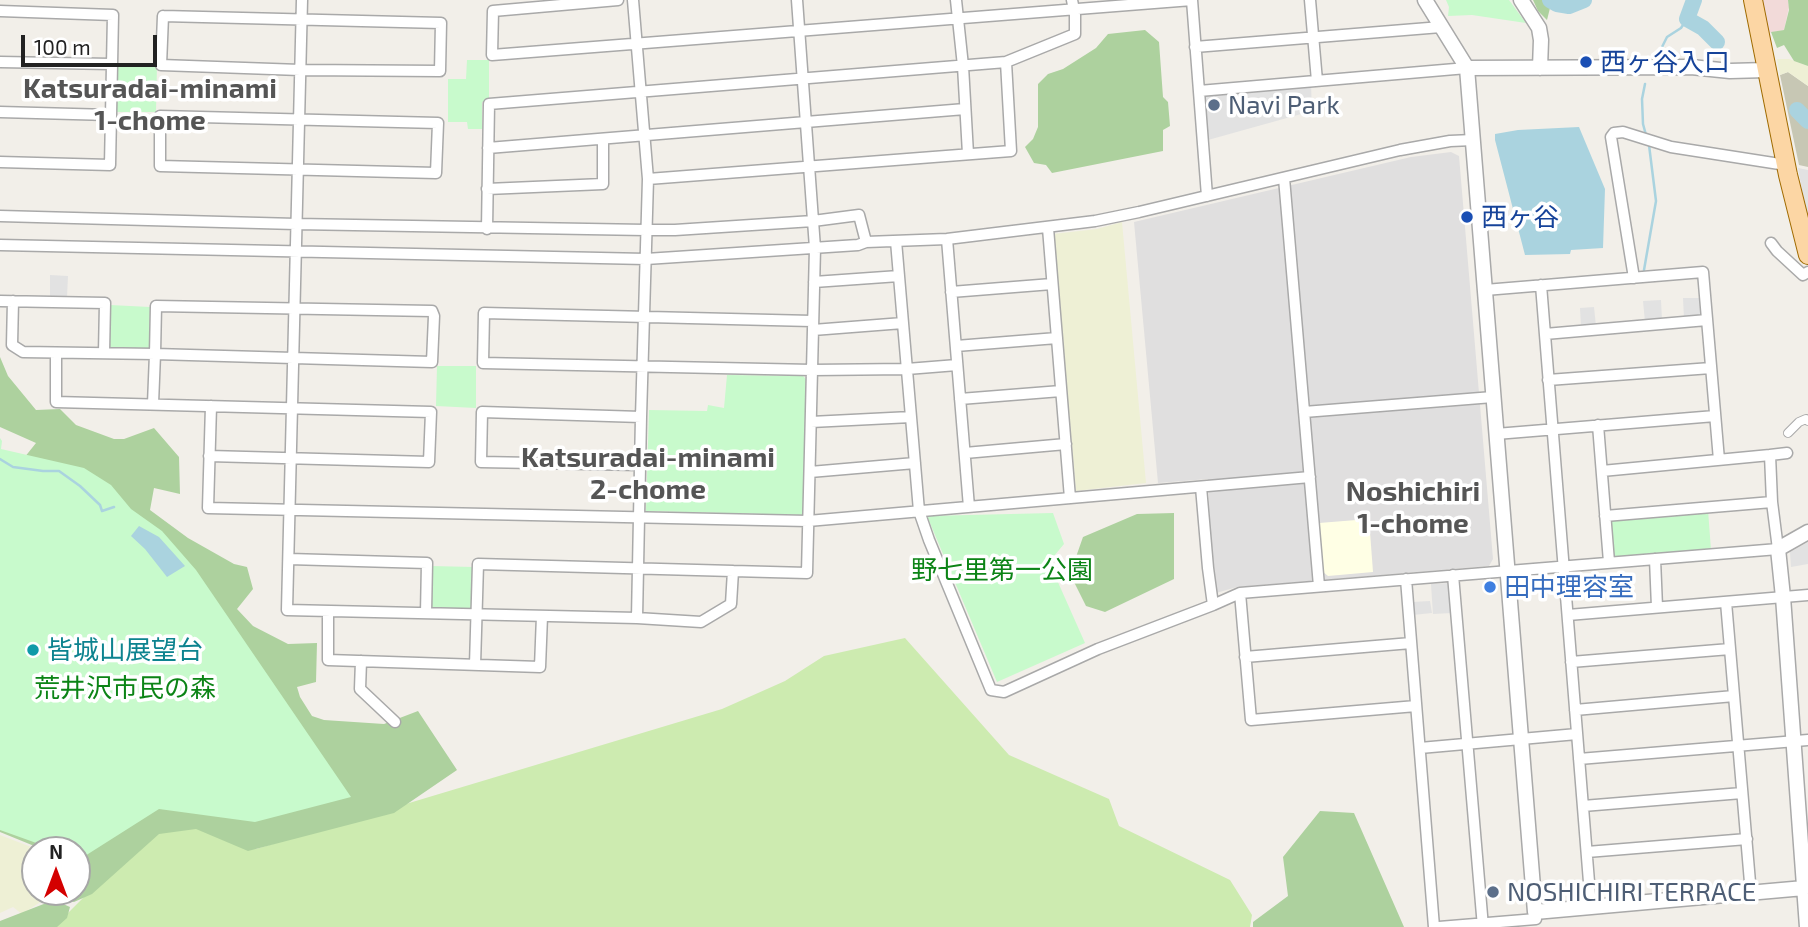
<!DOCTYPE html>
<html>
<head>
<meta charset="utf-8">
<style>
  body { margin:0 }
  #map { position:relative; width:1808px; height:927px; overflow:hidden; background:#f2efe9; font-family:"Exo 2",sans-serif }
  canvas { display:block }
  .north { position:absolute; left:21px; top:836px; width:70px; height:70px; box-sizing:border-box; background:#fff; border:2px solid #a7a7a7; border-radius:50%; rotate:0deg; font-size:19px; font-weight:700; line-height:28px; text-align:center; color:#222 }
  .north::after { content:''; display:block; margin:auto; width:24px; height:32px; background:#d40000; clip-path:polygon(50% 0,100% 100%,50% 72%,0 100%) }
  .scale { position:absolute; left:21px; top:35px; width:136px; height:32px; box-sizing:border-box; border:4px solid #222; border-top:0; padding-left:9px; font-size:21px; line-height:24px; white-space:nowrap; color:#222; -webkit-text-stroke:5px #fff; paint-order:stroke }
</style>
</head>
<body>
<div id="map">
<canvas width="1808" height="927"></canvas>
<div class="north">N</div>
<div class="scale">100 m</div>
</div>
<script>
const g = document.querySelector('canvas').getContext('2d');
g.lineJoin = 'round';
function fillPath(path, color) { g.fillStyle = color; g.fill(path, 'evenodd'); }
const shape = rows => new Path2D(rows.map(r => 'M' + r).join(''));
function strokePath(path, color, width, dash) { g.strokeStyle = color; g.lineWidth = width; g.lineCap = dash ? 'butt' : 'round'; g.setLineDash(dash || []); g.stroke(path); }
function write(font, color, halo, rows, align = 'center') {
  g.font = font + ' "Exo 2","Noto Sans JP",sans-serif'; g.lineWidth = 7; g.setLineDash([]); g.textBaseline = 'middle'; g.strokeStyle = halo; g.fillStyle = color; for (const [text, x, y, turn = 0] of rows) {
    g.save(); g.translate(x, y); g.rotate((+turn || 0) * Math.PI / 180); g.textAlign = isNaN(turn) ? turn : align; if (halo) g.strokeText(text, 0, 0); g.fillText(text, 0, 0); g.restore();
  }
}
const residential = shape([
  [1451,152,1459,156,1493,559,1489,566,1237,587,1216,593,1211,566,1208,479,1158,483,1134,222,1411,157]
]);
const commercial = shape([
  [1762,0,1788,0,1789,7,1784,30,1768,33]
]);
const education = shape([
  [1369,519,1373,572,1328,576,1323,572,1319,523]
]);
const construction = shape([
  [1788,72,1808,86,1808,167,1799,165,1780,75]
]);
const farmland = shape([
  [1777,59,1789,59,1808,66,1808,86,1788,72,1780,75],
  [1122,222,1146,483,1076,491,1053,234,1097,229],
  [0,835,39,850,35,850,35,892,48,892,42,897,42,901,22,914,13,907,0,913]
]);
const grass = shape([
  [905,638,1009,755,1109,799,1119,826,1230,880,1252,915,1250,927,54,927,91,890,158,832,195,826,256,849,722,709,785,681,824,656]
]);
const forest = shape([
  [1533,0,1552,0,1547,20,1538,11],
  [1788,0,1808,0,1808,66,1794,61,1784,45,1777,48,1771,32,1784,30,1789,10],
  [1145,30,1159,42,1163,97,1168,102,1170,126,1163,130,1163,151,1052,173,1046,165,1034,163,1025,147,1033,139,1038,127,1038,84,1048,74,1063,69,1096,48,1108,34],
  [0,357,8,376,36,410,60,409,76,425,114,439,124,439,154,428,179,457,180,494,154,488,150,510,188,538,234,564,247,567,253,589,237,609,253,626,288,644,317,643,316,682,297,687,300,697,312,716,324,720,384,724,418,711,457,770,394,813,248,851,196,829,159,834,92,894,74,902,53,896,53,892,77,892,77,850,44,850,0,832,0,786,16,468,36,443,0,427],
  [1174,513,1174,579,1105,612,1086,606,1070,574,1083,537,1137,514],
  [1320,811,1354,813,1404,927,1253,927,1253,922,1288,896,1283,857],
  [54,900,70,907,67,918,57,927,0,927,0,921]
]);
const park = shape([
  [1446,0,1509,0,1526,23,1472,15,1448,16,1449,7],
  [467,60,489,60,489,102,482,102,482,129,468,129,467,122,448,122,448,79,466,79],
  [116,63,157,64,156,112,114,112],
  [110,305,150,307,149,350,111,350,109,345],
  [437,366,476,366,476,408,436,406],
  [727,375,803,376,806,379,803,515,646,511,649,410,707,411,708,405,724,408],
  [0,438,2,441,1,449,84,468,111,485,131,509,162,531,196,570,351,797,255,822,159,809,77,861,77,850,56,850,0,830],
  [1708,510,1711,550,1611,559,1607,517],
  [1053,513,1064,544,1049,562,1085,643,997,682,927,516],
  [431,566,474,567,472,610,431,609]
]);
const parking = shape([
  [1311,84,1312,111,1208,140,1204,94],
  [1798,168,1808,170,1808,223],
  [50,275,68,276,67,297,50,297],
  [1683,298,1701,298,1702,314,1699,317,1684,319],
  [1661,300,1662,320,1645,322,1643,301],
  [1594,307,1596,326,1581,327,1580,308],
  [1808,542,1808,564,1791,567,1790,552],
  [1449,583,1452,613,1433,614,1431,584],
  [1430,601,1432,613,1413,615,1412,602]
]);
const water = shape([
  [1579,127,1605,189,1603,248,1571,250,1570,254,1525,255,1495,140,1495,134,1518,130],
  [139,526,159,537,185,566,167,577,145,549,131,536]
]);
const stream = shape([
  [1660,51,1667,37,1681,28,1687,19],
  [1645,84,1642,99,1643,124,1646,135],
  [1644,270,1656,201,1649,145],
  [0,459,13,467,43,471,59,471,80,486,100,505,102,511,114,507]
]);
const river = shape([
  [1550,0,1557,4,1569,6,1584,0],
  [1694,0,1687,19,1703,28,1717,42],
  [1797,110,1808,121]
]);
const pedestrian = shape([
  [1788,433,1799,422,1806,419,1808,421]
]);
const minor = shape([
  [302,0,287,610,637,618,701,622,731,604,733,571,807,573,815,248,797,0],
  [618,0,493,11,492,55,1192,0],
  [633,0,648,179,641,417,637,618],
  [956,0,963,66,968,154],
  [1192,0,1207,196],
  [1310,0,1317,81],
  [0,11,113,15,110,165,0,162],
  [163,16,441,23,440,71,300,70,161,65,163,16],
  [1195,47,1441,27],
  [0,62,111,64],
  [1199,91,1467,68],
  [0,112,110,115],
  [160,116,438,123,436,173,160,166,160,116],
  [488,148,965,109],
  [1284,178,1319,586],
  [648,179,1011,151,1006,62,1075,34,1075,15,1072,0],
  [487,189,603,184,603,139],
  [0,216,296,224,646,230,675,230,813,221,859,215,866,242],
  [1048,228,1070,498],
  [487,229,489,104,1006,62],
  [947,239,969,507],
  [896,241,919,511,929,540,991,690,1004,692,1098,649,1213,605,1240,593,1778,549,1772,502,1770,455,1602,471],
  [1771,243,1777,251,1803,275,1808,272],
  [0,245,646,259,858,245,866,242,947,239,1095,221,1139,212,1400,150,1450,141,1473,140],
  [1634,278,1611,137,1614,133,1623,132,1671,147,1786,165],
  [814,282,899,276],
  [1541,285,1591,907],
  [1485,290,1703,272,1719,460],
  [951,292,1052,284],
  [0,301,105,303,104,353],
  [13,301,12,345,23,352,155,354,432,362,434,316,432,311,156,306,155,354,153,404],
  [812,321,484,313,483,363,812,370,907,369,957,365],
  [813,330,903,323],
  [1545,334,1707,320],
  [956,346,1057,338],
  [56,353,56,402,431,412,429,462,209,456],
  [1548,380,1711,368],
  [960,399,1061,391],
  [211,406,208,508,808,521,1310,477],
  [1304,412,1493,397],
  [811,422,911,417],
  [1598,425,1609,562],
  [1496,434,1715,416],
  [965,453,1066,444],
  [1770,455,1787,453],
  [640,465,481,462,482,412,641,417],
  [810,472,915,463],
  [1201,487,1208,568,1213,605],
  [1605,516,1772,502],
  [289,559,427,563,426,613],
  [1655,559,1657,607],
  [1453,575,1483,927],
  [1406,579,1434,927],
  [1240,593,1251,720,1416,706],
  [1726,602,1751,894],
  [328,611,328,660,540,667,542,616],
  [1568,615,1808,595],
  [1245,657,1411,643],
  [361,661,360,689,395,722],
  [1571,662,1730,649],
  [475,665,478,564,733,571],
  [1575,710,1734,696],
  [1420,748,1577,734],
  [1579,759,1808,740],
  [1583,806,1742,793],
  [1587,852,1747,839],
  [1439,927,1536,919]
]);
const tertiary = shape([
  [1425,0,1467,68,1535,912,1804,888],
  [1521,0,1539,28,1541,40,1540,68],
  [1467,68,1691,67,1730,71,1767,70],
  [1807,927,1783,597,1778,549,1808,532]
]);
const primary = shape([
  [1753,0,1788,175,1808,255]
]);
const markers = [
  [1586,62,7,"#1a4fb4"],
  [1214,105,7,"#5c6f8a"],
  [1467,217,7,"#1a4fb4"],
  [1490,587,7,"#3f7fe0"],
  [33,650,7,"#0f9aa8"],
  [1493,892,7,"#5c6f8a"]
];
const transitNames = [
  ["西ヶ谷入口",1600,62],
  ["西ヶ谷",1481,217]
];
const serviceNames = [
  ["Navi Park",1228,105],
  ["NOSHICHIRI TERRACE",1507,892]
];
const parkNames = [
  ["野七里第一公園",1002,570],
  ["荒井沢市民の森",125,688]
];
const shopNames = [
  ["田中理容室",1504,587]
];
const cultureNames = [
  ["皆城山展望台",47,650]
];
const neighbourhoodNames = [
  ["Katsuradai-minami",150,89],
  ["1-chome",150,121],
  ["Katsuradai-minami",648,458],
  ["2-chome",648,490],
  ["Noshichiri",1413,492],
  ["1-chome",1413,524]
];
fillPath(residential, '#e0dfdf');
fillPath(commercial, '#f2dad9');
fillPath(education, '#ffffe5');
fillPath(construction, '#c7c7b4');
fillPath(farmland, '#eef0d5');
fillPath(grass, '#cdebb0');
fillPath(forest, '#add19e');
fillPath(park, '#c8facc');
fillPath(parking, '#e2e2e2');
fillPath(water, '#aad3df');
strokePath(stream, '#aad3df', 2.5);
strokePath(river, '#aad3df', 16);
strokePath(pedestrian, '#a9a9a9', 10);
strokePath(minor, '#a9a9a9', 13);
strokePath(tertiary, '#a9a9a9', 17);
strokePath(primary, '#a06b00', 20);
strokePath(pedestrian, '#fff', 8);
strokePath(minor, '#fff', 10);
strokePath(tertiary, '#fff', 14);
strokePath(primary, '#fcd6a4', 18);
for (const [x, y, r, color] of markers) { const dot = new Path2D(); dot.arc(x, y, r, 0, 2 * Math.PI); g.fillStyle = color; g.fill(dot); strokePath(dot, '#fff', 2.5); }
write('26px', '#164399', '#fff', transitNames, 'left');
write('26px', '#4e5e75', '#fff', serviceNames, 'left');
write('26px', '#0c8416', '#fff', parkNames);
write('26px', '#366cbe', '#fff', shopNames, 'left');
write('26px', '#0d838f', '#fff', cultureNames, 'left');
write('bold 28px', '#555', '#fff', neighbourhoodNames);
</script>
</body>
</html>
